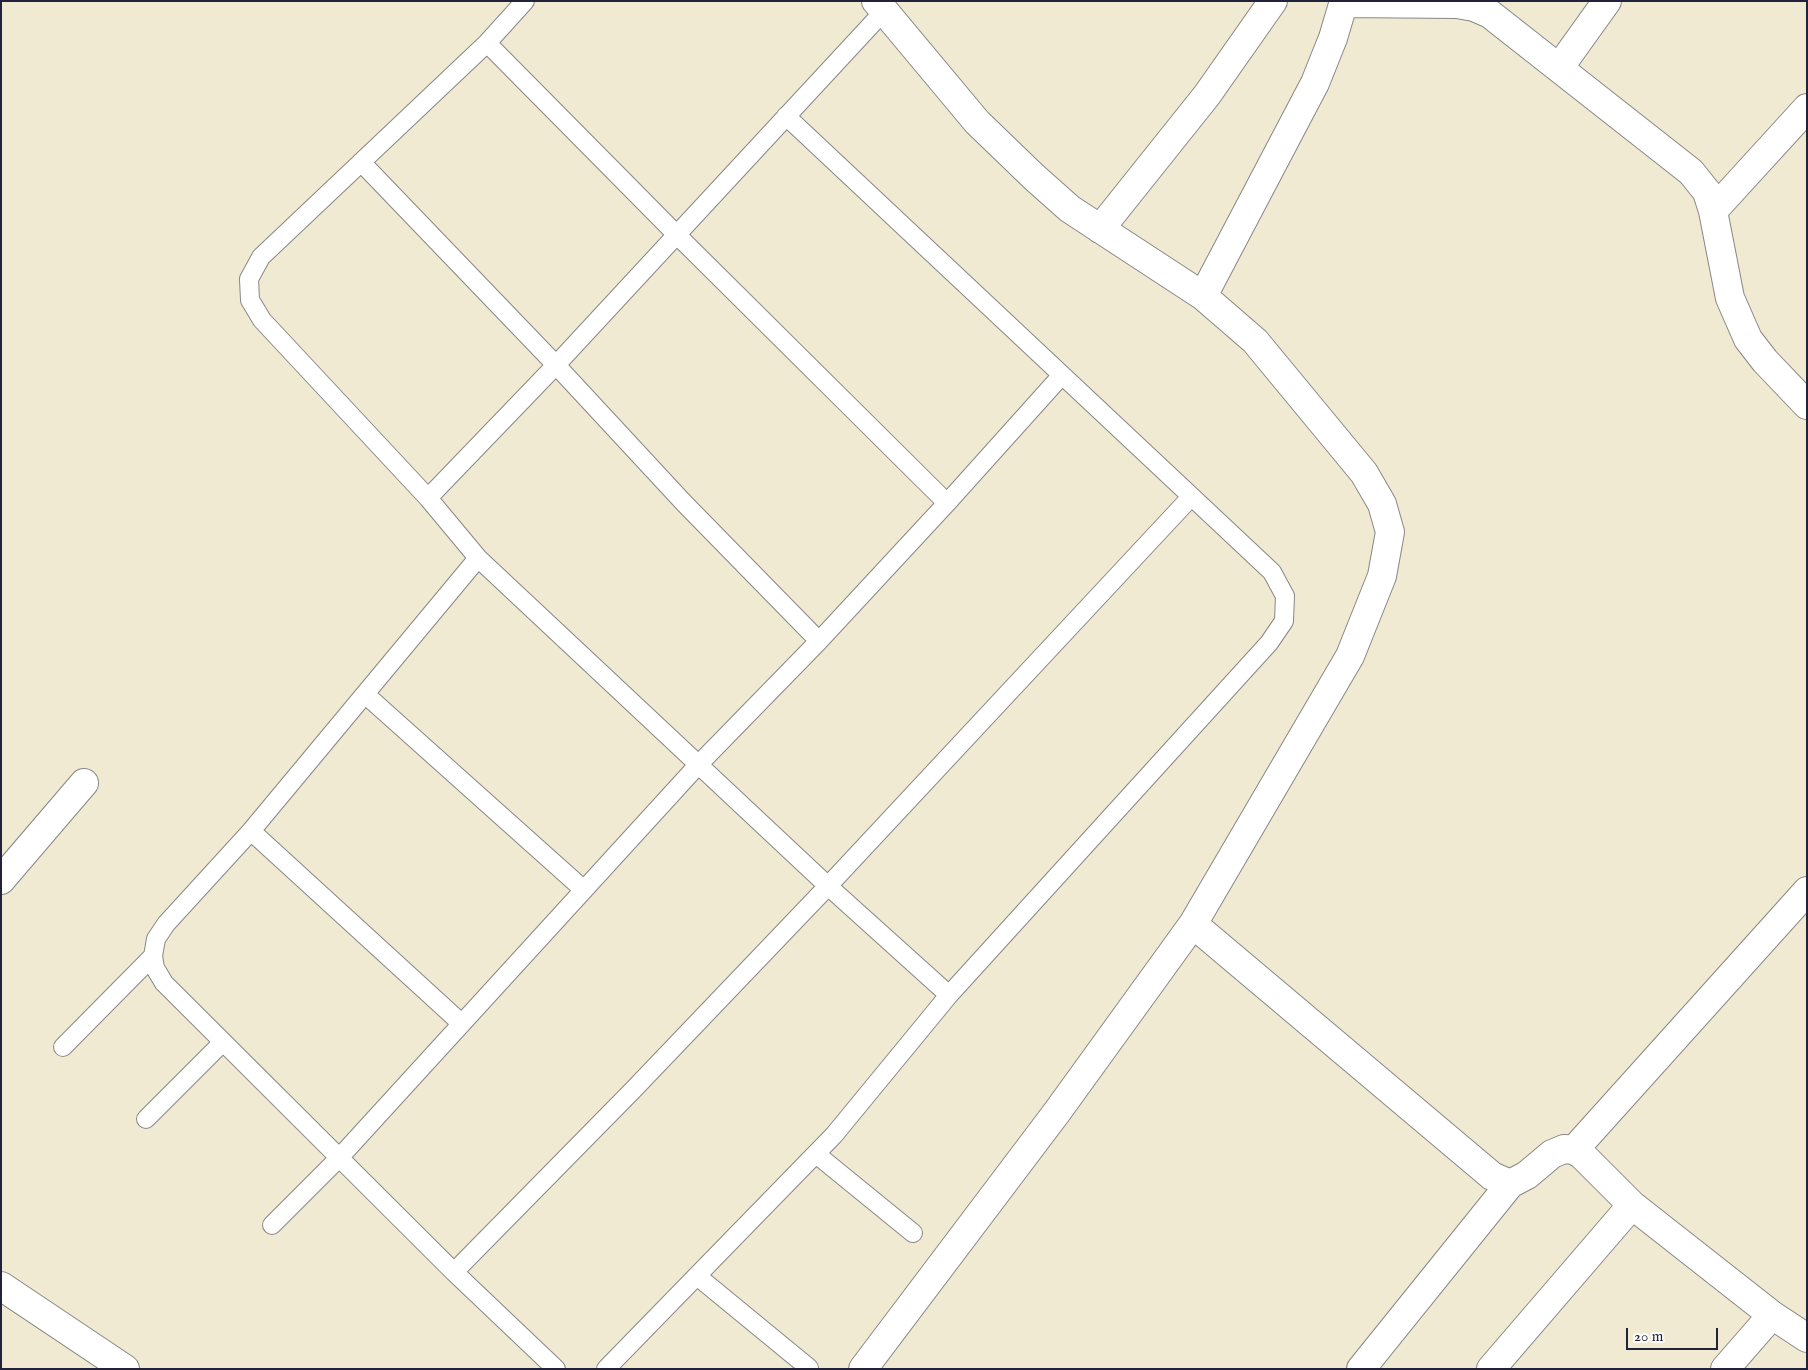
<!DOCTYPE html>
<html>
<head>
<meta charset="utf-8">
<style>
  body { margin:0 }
  #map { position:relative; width:1808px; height:1370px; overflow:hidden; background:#f0ead2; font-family:"IM FELL English",serif }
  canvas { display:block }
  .frame { position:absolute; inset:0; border:2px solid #22223b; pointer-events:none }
  .scale { position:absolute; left:1626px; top:1328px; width:92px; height:22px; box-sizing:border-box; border:2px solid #22223b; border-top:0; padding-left:6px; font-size:15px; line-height:18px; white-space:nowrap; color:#22223b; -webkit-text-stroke:4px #fdfcf7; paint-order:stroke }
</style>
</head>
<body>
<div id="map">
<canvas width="1808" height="1370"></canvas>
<div class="frame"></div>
<div class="scale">20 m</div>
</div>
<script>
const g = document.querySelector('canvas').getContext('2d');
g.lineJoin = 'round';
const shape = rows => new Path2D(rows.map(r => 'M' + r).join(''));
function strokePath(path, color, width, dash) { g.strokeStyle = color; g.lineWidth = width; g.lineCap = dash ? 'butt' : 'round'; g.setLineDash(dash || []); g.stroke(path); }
const lane = shape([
  [525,1,487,43,261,257,249,279,250,300,262,320,428,498,478,558,828,886,949,995],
  [487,43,677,235,947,503],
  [361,162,556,365,684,503,819,641],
  [428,498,556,365,884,11],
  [478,558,251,831,166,924,156,939,153,956,155,968,164,983,454,1272,556,1369],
  [366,695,584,890],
  [251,831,461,1023],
  [63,1047,153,956],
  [146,1119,223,1042],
  [816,1154,913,1233],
  [272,1225,339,1158,698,765,819,641,947,503,1062,375],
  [454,1272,633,1090,828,886,1191,497],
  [697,1276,809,1368],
  [606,1369,834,1135,949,995,1269,643,1284,621,1285,596,1272,572,786,116]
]);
const street = shape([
  [1344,3,1457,4,1474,7,1490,14,1691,172,1707,192,1713,211,1730,298,1748,339,1765,361,1807,405],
  [1559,68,1607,1],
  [1713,211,1807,108],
  [1100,229,1207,95,1273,1],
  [1203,296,1315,83,1333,38,1344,1],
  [1,880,84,783],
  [1193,924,1492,1176,1510,1184,1527,1175,1552,1154,1564,1149,1574,1150,1582,1155,1632,1205,1772,1315,1807,1338],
  [1574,1150,1807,891],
  [1,1286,125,1369],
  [863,1369,1057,1112,1193,924,1350,656,1382,576,1390,532,1382,504,1364,473,1255,341,1203,296,1070,209,1034,177,977,122,876,1],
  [1361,1369,1510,1184],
  [1491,1369,1632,1205],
  [1725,1369,1772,1315]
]);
strokePath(lane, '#898686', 20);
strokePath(street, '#898686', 30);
strokePath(lane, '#fff', 18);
strokePath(street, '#fff', 28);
</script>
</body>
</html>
